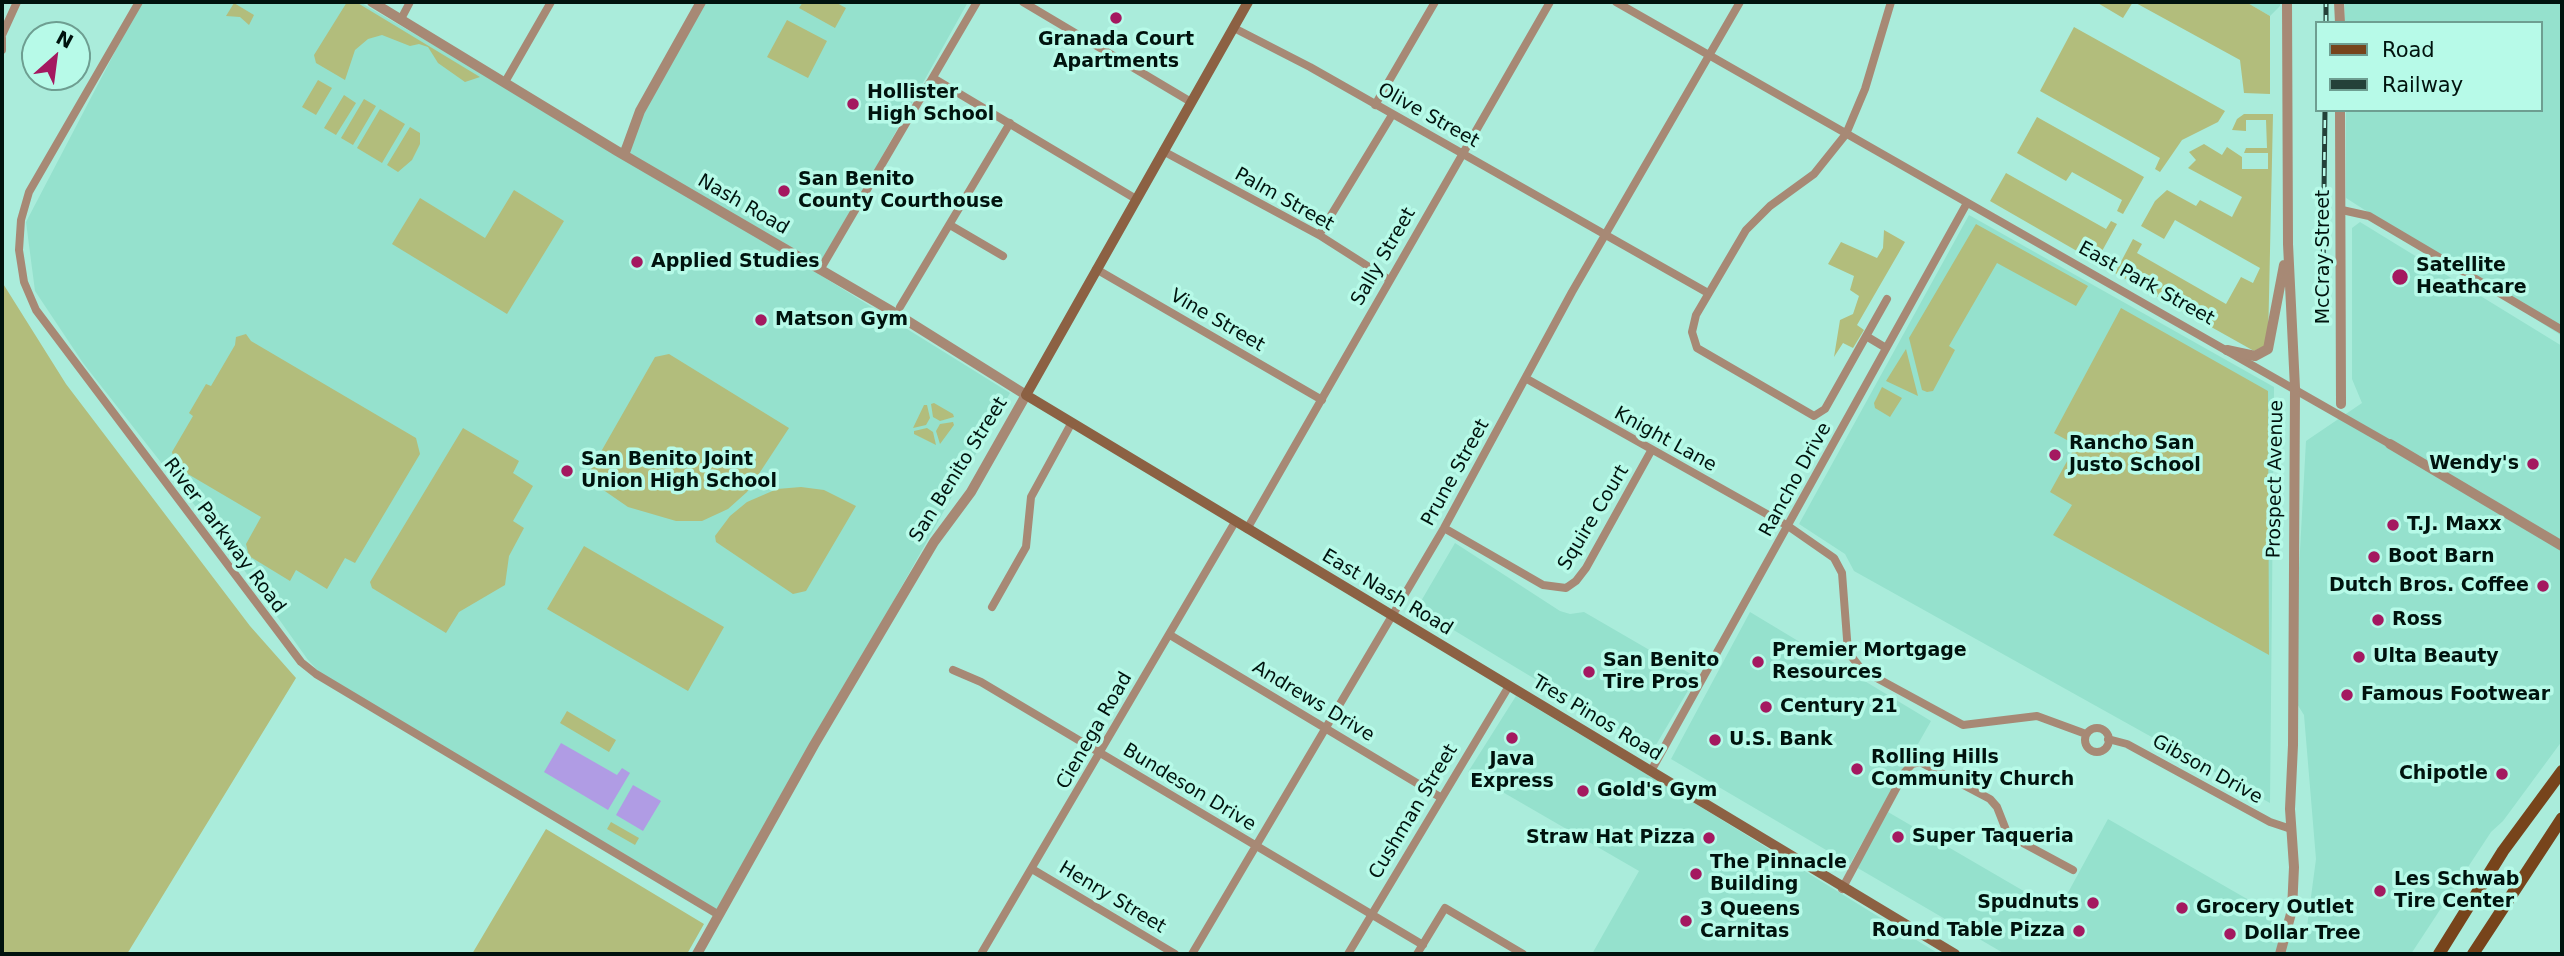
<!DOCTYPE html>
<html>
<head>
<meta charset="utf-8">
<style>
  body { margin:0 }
  #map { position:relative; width:2564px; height:956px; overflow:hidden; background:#aaecdb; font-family:"DejaVu Sans",sans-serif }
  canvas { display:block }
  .frame { position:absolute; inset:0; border:4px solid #00130e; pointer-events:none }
  .legend { position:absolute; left:2315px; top:21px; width:228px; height:91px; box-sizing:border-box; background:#b7fae8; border:2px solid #6e9e91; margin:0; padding:9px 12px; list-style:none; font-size:21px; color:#00130e }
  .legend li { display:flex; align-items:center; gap:14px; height:35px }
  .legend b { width:35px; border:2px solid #6e9e91 }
  .north { position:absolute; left:21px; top:21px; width:70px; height:70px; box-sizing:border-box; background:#b7fae8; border:2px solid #6e9e91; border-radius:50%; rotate:28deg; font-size:19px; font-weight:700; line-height:28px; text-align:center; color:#00130e }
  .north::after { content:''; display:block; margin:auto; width:24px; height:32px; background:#a41960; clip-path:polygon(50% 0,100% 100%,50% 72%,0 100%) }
</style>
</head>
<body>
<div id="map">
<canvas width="2564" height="956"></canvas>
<div class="frame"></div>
<ul class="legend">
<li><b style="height:9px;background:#77441b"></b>Road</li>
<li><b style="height:9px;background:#244139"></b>Railway</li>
</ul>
<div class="north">N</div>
</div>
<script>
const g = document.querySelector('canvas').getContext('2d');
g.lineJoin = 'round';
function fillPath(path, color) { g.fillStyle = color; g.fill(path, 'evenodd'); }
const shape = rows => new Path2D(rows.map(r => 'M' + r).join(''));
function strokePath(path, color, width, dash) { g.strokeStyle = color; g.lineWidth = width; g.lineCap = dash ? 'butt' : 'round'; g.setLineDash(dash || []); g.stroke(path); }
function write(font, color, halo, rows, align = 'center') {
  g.font = font + ' "DejaVu Sans",sans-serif'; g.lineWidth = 7; g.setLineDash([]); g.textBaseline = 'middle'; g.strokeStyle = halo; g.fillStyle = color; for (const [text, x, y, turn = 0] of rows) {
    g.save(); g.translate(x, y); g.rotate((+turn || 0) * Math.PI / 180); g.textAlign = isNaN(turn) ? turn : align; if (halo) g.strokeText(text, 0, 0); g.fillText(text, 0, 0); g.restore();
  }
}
const built = shape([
  [141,2,360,2,618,153,703,2,968,2,817,273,1010,393,717,916,324,677,308,660,229,549,83,363,35,291,26,222],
  [2246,2,2280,2,2280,6,2270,16],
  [2345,2,2562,2,2562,336,2346,198,2346,110,2541,110,2541,23,2345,23],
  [1969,215,2274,387,2270,803,1854,571,1845,554,1799,524],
  [2360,222,2562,346,2562,741,2503,821,2491,832,2411,954,2005,954,1856,867,1888,812,2058,911,2108,819,2268,911,2274,926,2307,927,2316,859,2304,715,2292,696,2306,441,2362,403,2352,379,2352,228],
  [1455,543,1560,611,1570,614,1584,612,1696,677,1653,750,1417,608],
  [1750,612,1931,721,1850,864,1671,759],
  [1516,696,1683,796,1939,954,1592,954,1639,871,1468,772]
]);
const green = shape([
  [347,2,356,2,480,77,465,82,438,63,428,47,419,44,410,46,382,35,368,39,355,50,345,80,316,63,314,55],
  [803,2,835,2,846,8,835,28,799,8],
  [2096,2,2133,2,2123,18],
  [2134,2,2246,2,2270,16,2270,94,2244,93,2240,60],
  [234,3,254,15,249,25,240,17,226,16],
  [787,20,827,41,808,78,767,57],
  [2074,27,2225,111,2218,122,2182,140,2160,172,2155,169,2160,158,2040,91],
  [318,80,332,88,316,115,302,107],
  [344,95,356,103,336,135,324,128],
  [364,99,376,106,353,145,341,138],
  [380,109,405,124,382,163,357,148],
  [2244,114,2273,114,2268,342,2267,345,2254,351,2115,273,2133,239,2142,244,2137,253,2226,304,2241,277,2253,283,2260,268,2175,220,2164,239,2141,226,2155,201,2167,190,2196,206,2200,200,2232,217,2242,197,2188,168,2196,160,2189,152,2204,144,2222,155,2227,147,2242,157,2242,169,2268,169,2268,153,2244,153,2246,148,2267,148,2266,120,2246,120,2246,131,2232,130,2237,119],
  [2037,117,2144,177,2123,214,2117,211,2122,200,2072,172,2066,181,2017,153],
  [410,127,420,133,420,144,412,160,398,172,387,165],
  [2006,173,2106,229,2111,221,2117,224,2096,262,1990,201],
  [514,190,564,221,507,314,392,244,420,198,485,238],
  [1976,224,2088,286,2076,306,1997,263,1949,346,1955,350,1933,391,1927,392,1922,390,1909,338],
  [1884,230,1905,242,1857,325,1864,330,1853,348,1843,343,1834,357,1840,320,1853,314,1859,296,1850,290,1854,276,1828,264,1841,242,1877,258,1883,248],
  [2,282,66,384,250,626,296,678,127,954,2,954],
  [2121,308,2268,391,2269,655,2053,535,2072,505,2050,492,2076,445,2054,433],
  [246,334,251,341,416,438,420,454,355,563,345,558,327,589,296,570,290,581,249,556,246,544,261,517,176,467,172,452,193,416,189,413,206,384,211,386,235,345,236,337],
  [1906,349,1918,396,1886,381],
  [669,354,789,428,747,492,728,509,702,521,676,521,628,507,586,478,655,357],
  [1882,387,1902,398,1890,417,1875,408,1874,403],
  [934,403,953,414,954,417,940,421,933,417,931,404],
  [924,405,927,405,930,418,926,425,913,428],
  [953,422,954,425,940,444,936,431,940,424],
  [463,428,519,461,513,473,533,486,513,521,524,528,509,556,505,585,459,612,446,633,372,588,370,582],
  [927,428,933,432,936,445,914,434,914,431],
  [801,487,824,490,856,506,806,591,793,594,716,542,715,536,730,516,747,502,777,489],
  [584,546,724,627,688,691,547,609],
  [567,711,616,740,609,752,560,723],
  [611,822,639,838,635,845,607,829],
  [546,829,704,924,687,954,472,954]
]);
const water = shape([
  [561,743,617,775,622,768,630,773,608,810,544,772],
  [633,785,661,801,643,831,616,815]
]);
const minor = shape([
  [139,2,29,192,21,220,19,250,24,282,36,310,301,662,316,674,719,915],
  [1023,2,1191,102],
  [1616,2,2390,444],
  [401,19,410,2],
  [1234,28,1310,67,1708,293],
  [2,35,17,2],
  [2,38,2,50],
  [933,78,1136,199],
  [505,82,551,2],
  [1375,105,1435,2],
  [1163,151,1319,235,1388,279],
  [2342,210,2369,216,2562,330],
  [950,225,1003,256],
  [1319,235,1392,115],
  [1096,269,1322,400],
  [820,270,977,2],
  [1887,299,1825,409,1814,416,1697,348,1692,332,1696,315,1746,230,1770,206,1814,174,1846,134,1865,89,1891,2],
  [900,307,1010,123],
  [1866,336,1886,348],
  [1527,379,1788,526,1834,558,1842,573,1848,652,1862,670,1963,725,2037,716,2086,734],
  [1444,528,1543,585,1566,588,1576,581,1586,568,1651,451],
  [1247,529,1550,2],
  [992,607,1026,547,1031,497,1071,424],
  [1170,635,1440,797],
  [953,670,981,682,1423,945],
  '2085 740a12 12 0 1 1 24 0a12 12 0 1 1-24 0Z',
  [2108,739,2127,744,2270,822,2291,829],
  [1651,771,1967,203],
  [1032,869,1175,954],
  [1842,889,1905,772,1912,764,1920,762,1990,799,1997,807,2008,835,2073,870],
  [981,954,1235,522],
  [1192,954,1444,528,1572,292,1740,2],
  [1348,954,1509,686],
  [1417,954,1445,908,1523,954]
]);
const tertiary = shape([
  [372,2,617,151,895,313,1026,395,971,492,934,542,814,745,697,954],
  [2339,2,2340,23],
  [2340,110,2341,404],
  [624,155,640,111,701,2],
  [2227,350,2255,356,2268,349,2284,265],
  [2390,444,2562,546],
  [2280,954,2292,910,2294,867,2290,809,2293,745,2295,388,2288,244,2287,2]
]);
const secondary = shape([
  [1248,2,1026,395,1955,954]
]);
const primary = shape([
  [2439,954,2503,851,2562,771],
  [2473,954,2562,818]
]);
const rail = shape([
  [2326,23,2326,2],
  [2323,272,2325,110]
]);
const markers = [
  [1116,18,7,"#a41960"],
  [853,104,7,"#a41960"],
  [784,191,7,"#a41960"],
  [637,262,7,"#a41960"],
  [2400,277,9,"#a41960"],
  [761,320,7,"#a41960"],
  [2055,455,7,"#a41960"],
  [2533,464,7,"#a41960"],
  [567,471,7,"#a41960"],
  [2393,525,7,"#a41960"],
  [2374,557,7,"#a41960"],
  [2543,586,7,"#a41960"],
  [2378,620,7,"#a41960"],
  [2359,657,7,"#a41960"],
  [1758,662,7,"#a41960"],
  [1589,672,7,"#a41960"],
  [2347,695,7,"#a41960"],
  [1766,707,7,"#a41960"],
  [1512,738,7,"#a41960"],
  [1715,740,7,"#a41960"],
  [1857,769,7,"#a41960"],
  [2502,774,7,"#a41960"],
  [1583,791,7,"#a41960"],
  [1898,837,7,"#a41960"],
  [1709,838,7,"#a41960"],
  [1696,874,7,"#a41960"],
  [2380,891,7,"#a41960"],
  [2093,903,7,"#a41960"],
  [2182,908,7,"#a41960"],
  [1686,921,7,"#a41960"],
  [2079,931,7,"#a41960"],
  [2230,934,7,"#a41960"]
];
const poiNames = [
  ["Granada Court",1116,40,"center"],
  ["Apartments",1116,62,"center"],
  ["Hollister",867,93],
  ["High School",867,115],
  ["San Benito",798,180],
  ["County Courthouse",798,202],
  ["Applied Studies",651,262],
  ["Satellite",2416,266],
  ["Heathcare",2416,288],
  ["Matson Gym",775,320],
  ["Rancho San",2069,444],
  ["Justo School",2069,466],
  ["San Benito Joint",581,460],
  ["Union High School",581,482],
  ["Wendy's",2519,464,"right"],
  ["T.J. Maxx",2407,525],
  ["Boot Barn",2388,557],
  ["Dutch Bros. Coffee",2529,586,"right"],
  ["Ross",2392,620],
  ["Premier Mortgage",1772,651],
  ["Resources",1772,673],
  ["Ulta Beauty",2373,657],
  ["San Benito",1603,661],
  ["Tire Pros",1603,683],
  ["Famous Footwear",2361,695],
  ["Century 21",1780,707],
  ["U.S. Bank",1729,740],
  ["Rolling Hills",1871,758],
  ["Community Church",1871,780],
  ["Java",1512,760,"center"],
  ["Express",1512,782,"center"],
  ["Chipotle",2488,774,"right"],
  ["Gold's Gym",1597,791],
  ["Super Taqueria",1912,837],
  ["Straw Hat Pizza",1695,838,"right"],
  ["The Pinnacle",1710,863],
  ["Building",1710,885],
  ["Les Schwab",2394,880],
  ["Tire Center",2394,902],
  ["Spudnuts",2079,903,"right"],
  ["Grocery Outlet",2196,908],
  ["3 Queens",1700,910],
  ["Carnitas",1700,932],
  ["Round Table Pizza",2065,931,"right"],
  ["Dollar Tree",2244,934]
];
const streetNames = [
  ["Olive Street",1428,116,29],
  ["Palm Street",1284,200,29],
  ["Nash Road",743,205,30],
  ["Sally Street",1384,257,-60],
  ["McCray Street",2324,257,-90],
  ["East Park Street",2146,284,29],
  ["Vine Street",1217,321,30],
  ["Knight Lane",1665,440,29],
  ["San Benito Street",959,470,-58],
  ["Prune Street",1456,473,-61],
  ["Prospect Avenue",2276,479,-89],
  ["Rancho Drive",1796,480,-61],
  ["Squire Court",1594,518,-59],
  ["River Parkway Road",224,536,53],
  ["East Nash Road",1387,593,31],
  ["Andrews Drive",1313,702,31],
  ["Tres Pinos Road",1597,719,31],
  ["Cienega Road",1095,731,-60],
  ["Gibson Drive",2207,770,29],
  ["Bundeson Drive",1189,788,31],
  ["Cushman Street",1414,812,-59],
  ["Henry Street",1112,898,31]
];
fillPath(built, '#95e1cd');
fillPath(green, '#b2bd7c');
fillPath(water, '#b09ce4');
strokePath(minor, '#a78975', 8);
strokePath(tertiary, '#a78975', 10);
strokePath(secondary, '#8c6143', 10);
strokePath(primary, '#77441b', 12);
strokePath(rail, '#244139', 5);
strokePath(rail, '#b7fae8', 2.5, [8]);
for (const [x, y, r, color] of markers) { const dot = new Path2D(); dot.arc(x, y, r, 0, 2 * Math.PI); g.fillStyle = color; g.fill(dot); strokePath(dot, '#b7fae8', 2.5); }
write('bold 19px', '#00130e', '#b7fae8', poiNames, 'left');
write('19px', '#00130e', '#b7fae8', streetNames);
</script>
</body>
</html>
